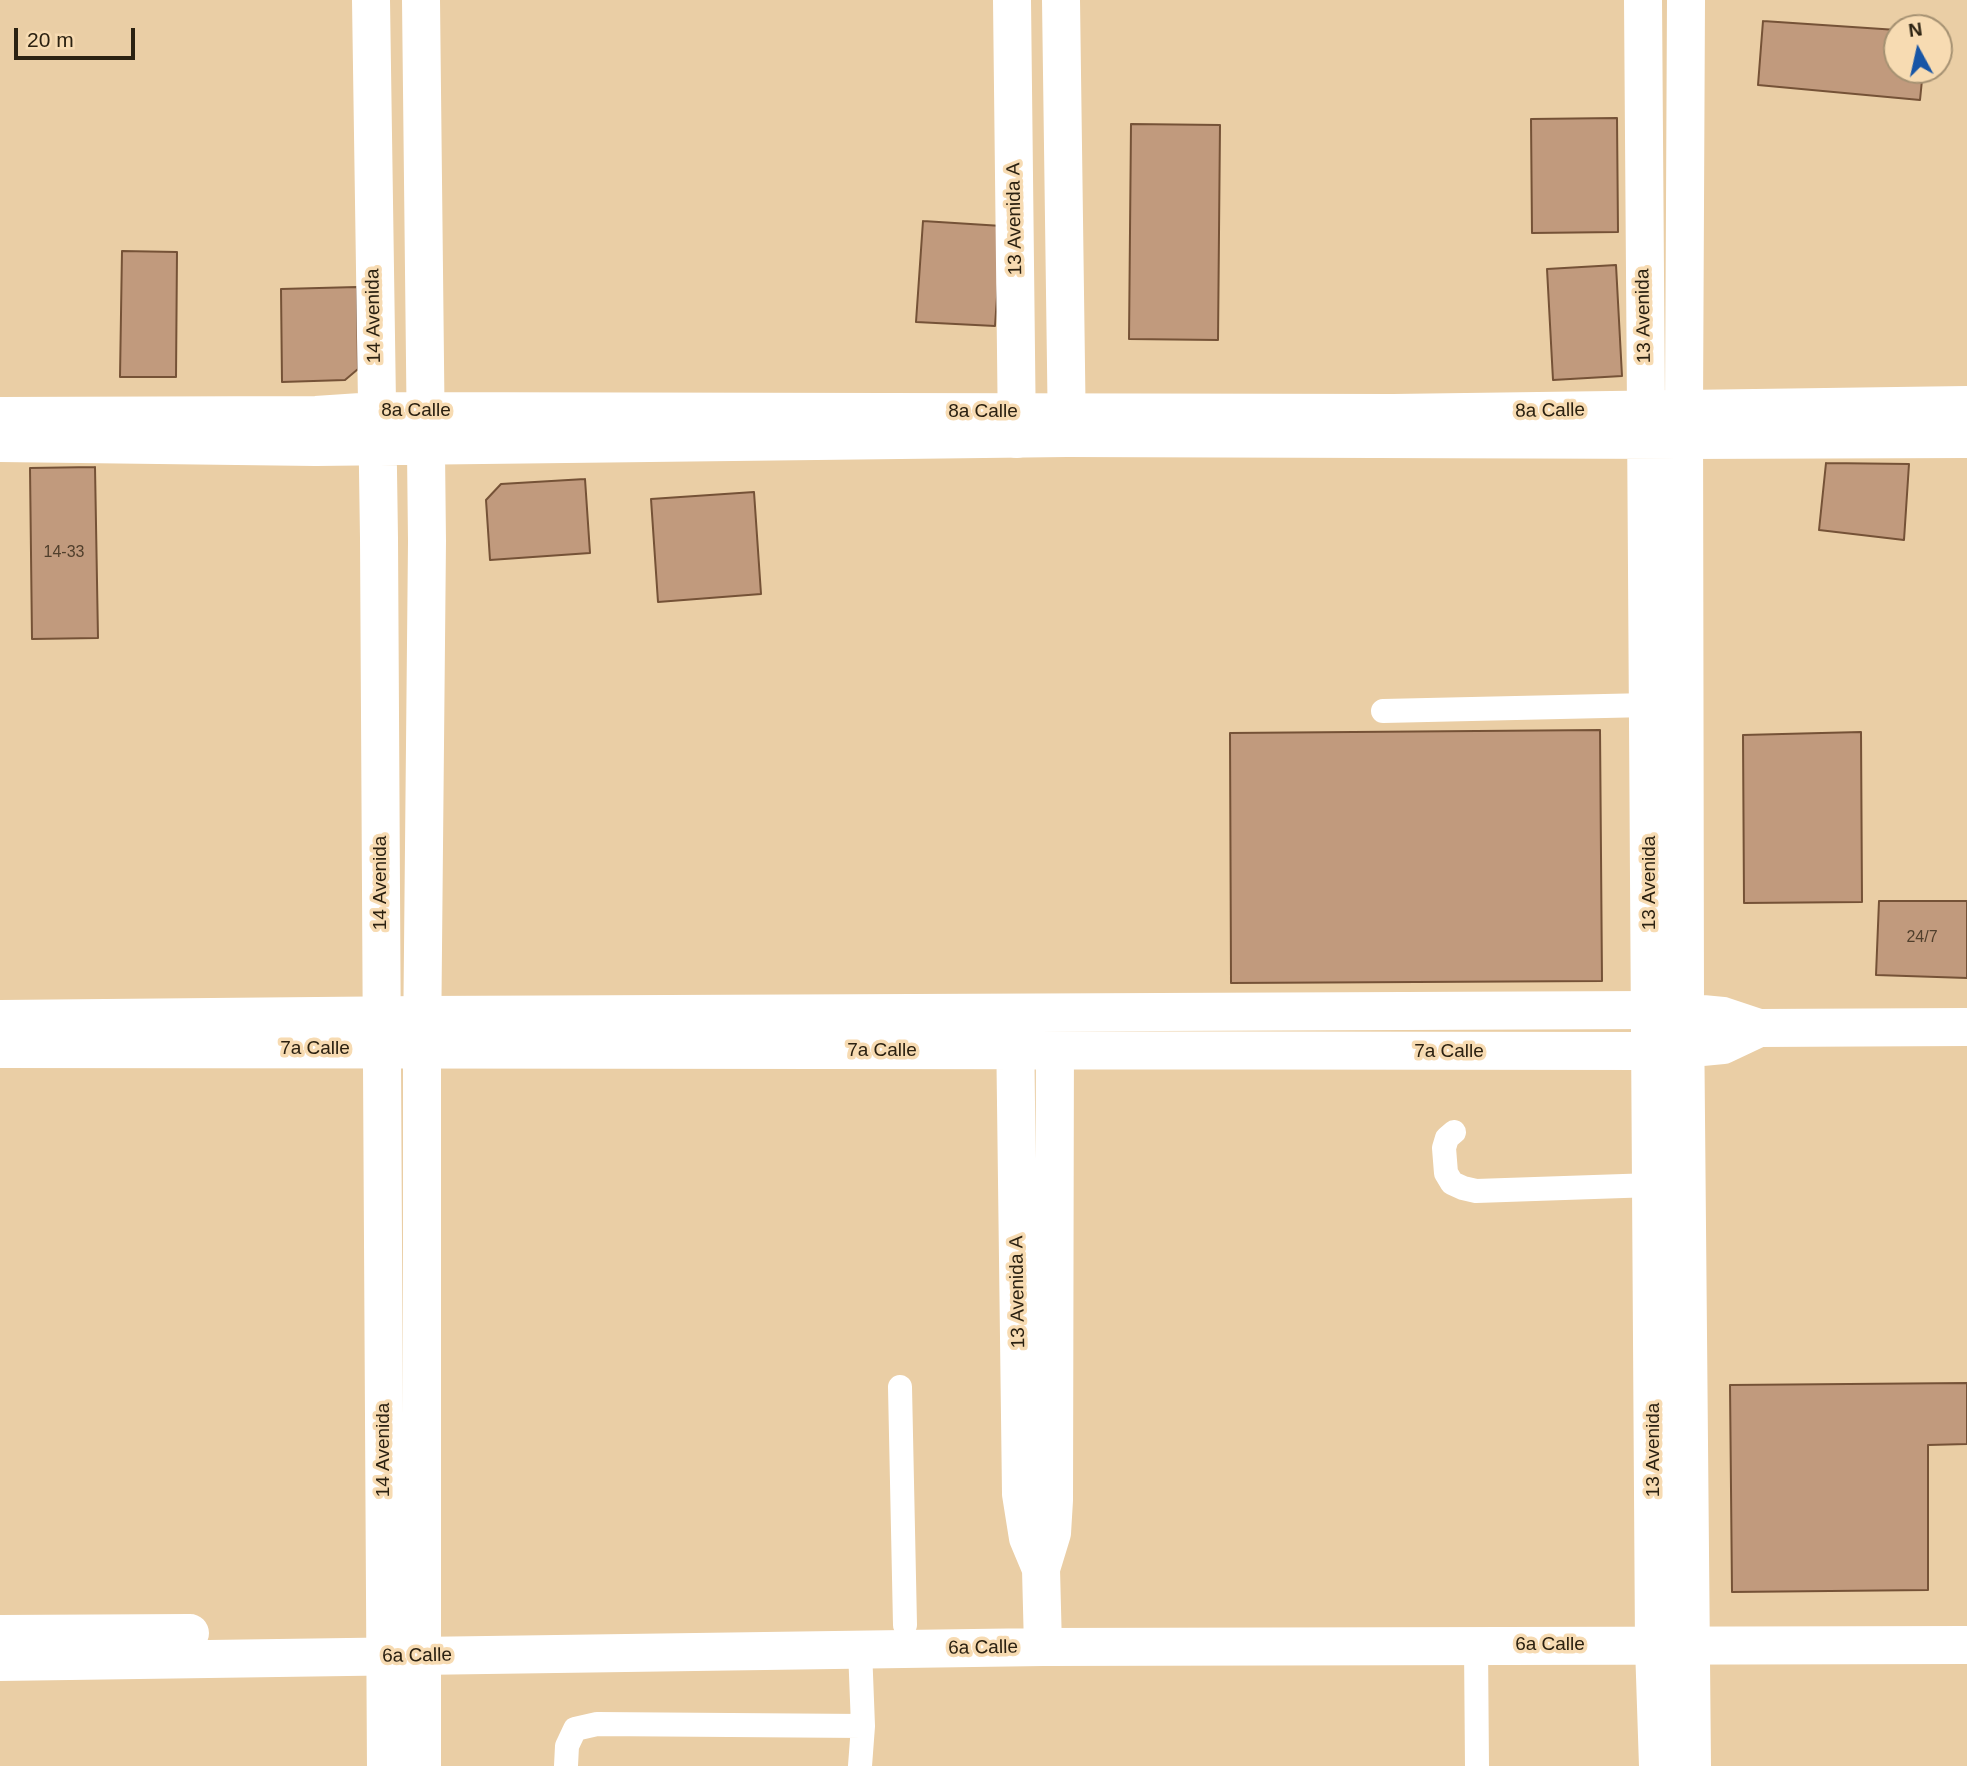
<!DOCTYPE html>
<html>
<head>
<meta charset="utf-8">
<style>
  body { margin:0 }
  #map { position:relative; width:1967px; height:1766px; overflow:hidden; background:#eacea5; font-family:Arial,sans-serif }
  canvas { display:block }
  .north { position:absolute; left:1883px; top:14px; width:70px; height:70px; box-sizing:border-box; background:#f7dbb2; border:2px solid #a59172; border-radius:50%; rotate:352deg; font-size:19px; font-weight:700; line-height:28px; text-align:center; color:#2b2111 }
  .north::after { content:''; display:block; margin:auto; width:24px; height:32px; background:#1755a6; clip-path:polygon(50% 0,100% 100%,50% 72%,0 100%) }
  .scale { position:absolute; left:14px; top:28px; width:121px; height:32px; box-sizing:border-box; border:4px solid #2b2111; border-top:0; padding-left:9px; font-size:21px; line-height:24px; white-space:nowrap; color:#2b2111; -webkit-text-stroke:5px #f7dbb2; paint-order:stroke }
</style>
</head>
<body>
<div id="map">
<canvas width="1967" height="1766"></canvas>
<div class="north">N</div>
<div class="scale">20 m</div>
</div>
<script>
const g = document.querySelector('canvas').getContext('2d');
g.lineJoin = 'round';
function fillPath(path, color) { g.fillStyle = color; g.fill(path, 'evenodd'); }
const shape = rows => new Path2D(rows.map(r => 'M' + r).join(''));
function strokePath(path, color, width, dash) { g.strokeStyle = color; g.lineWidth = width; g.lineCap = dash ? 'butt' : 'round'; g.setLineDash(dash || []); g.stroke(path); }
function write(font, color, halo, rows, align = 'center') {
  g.font = font + ' Arial,sans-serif'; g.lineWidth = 7; g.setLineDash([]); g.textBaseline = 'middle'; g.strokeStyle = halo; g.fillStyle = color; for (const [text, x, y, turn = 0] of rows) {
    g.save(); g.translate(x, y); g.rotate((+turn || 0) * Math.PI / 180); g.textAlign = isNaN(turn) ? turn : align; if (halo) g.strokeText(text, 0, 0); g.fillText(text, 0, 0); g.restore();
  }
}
const building = shape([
  [1763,21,1897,30,1897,70,1923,70,1920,100,1758,85,1763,21],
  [1617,118,1618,232,1532,233,1531,119,1617,118],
  [1131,124,1220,125,1218,340,1129,339,1131,124],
  [923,221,1002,226,995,326,916,322,923,221],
  [122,251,177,252,176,377,120,377,122,251],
  [1616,265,1622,376,1553,380,1547,269,1616,265],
  [357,287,358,369,345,380,282,382,281,289,357,287],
  [1826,463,1909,464,1904,540,1819,530,1826,463],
  [95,467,98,638,32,639,30,468,95,467],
  [585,479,590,553,490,560,486,500,501,484,585,479],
  [754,492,761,594,658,602,651,499,754,492],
  [1600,730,1602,981,1231,983,1230,733,1600,730],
  [1861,732,1862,902,1744,903,1743,735,1861,732],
  [1879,901,1967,901,1967,978,1876,975,1879,901],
  [1967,1383,1967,1444,1928,1445,1928,1590,1732,1592,1730,1385,1967,1383]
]);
const lane = shape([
  [1383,711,1649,705],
  [1454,1132,1447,1138,1444,1148,1446,1173,1452,1183,1463,1188,1476,1191,1653,1185],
  [900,1387,905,1625],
  [1476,1645,1477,1766],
  [860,1649,863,1726,860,1766],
  [566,1766,567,1746,575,1729,597,1724,863,1726]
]);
const street = shape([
  [1012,0,1017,439],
  [1061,0,1067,438],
  [1643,0,1646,409],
  [1686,0,1684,409,1967,405],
  [1684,440,1967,439],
  [0,1019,422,1015,1650,1010],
  [1015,1025,1021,1494,1028,1538,1041,1569],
  [0,1049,1651,1051],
  [0,1634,190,1633],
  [1043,1647,1041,1569,1052,1533,1054,1500,1055,1025],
  [0,1662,1043,1647,1967,1645]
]);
const secondary = shape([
  [371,0,379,538,386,1766],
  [421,0,427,541,422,1050,422,1766],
  [0,416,316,415,376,411,1393,413,1684,409,1685,1010,1692,1766],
  [1646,417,1654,1646,1658,1766],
  [0,443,316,447,1067,438,1684,440],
  [1660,1010,1723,1016,1759,1028,1967,1027],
  [1660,1051,1723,1045,1759,1028]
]);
const numberNames = [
  ["14-33",64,553],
  ["24/7",1922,938]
];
const streetNames = [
  ["13 Avenida A",1015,219,-91],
  ["14 Avenida",374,316,-91],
  ["13 Avenida",1644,316,-91],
  ["8a Calle",416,411],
  ["8a Calle",1550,411,-1],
  ["8a Calle",983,412],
  ["14 Avenida",381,883,-90],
  ["13 Avenida",1650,883,-90],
  ["7a Calle",315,1049],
  ["7a Calle",882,1051],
  ["7a Calle",1449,1052],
  ["13 Avenida A",1018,1292,-91],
  ["14 Avenida",384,1450,-90],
  ["13 Avenida",1654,1450,-90],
  ["6a Calle",1550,1645],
  ["6a Calle",983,1648,-1],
  ["6a Calle",417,1656,-1]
];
fillPath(building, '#c19a7d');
strokePath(building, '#755237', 2);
strokePath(lane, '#fff', 24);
strokePath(street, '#fff', 38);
strokePath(secondary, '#fff', 38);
write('16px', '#503f2c', null, numberNames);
write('19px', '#2b2111', '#f7dbb2', streetNames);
</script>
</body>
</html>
